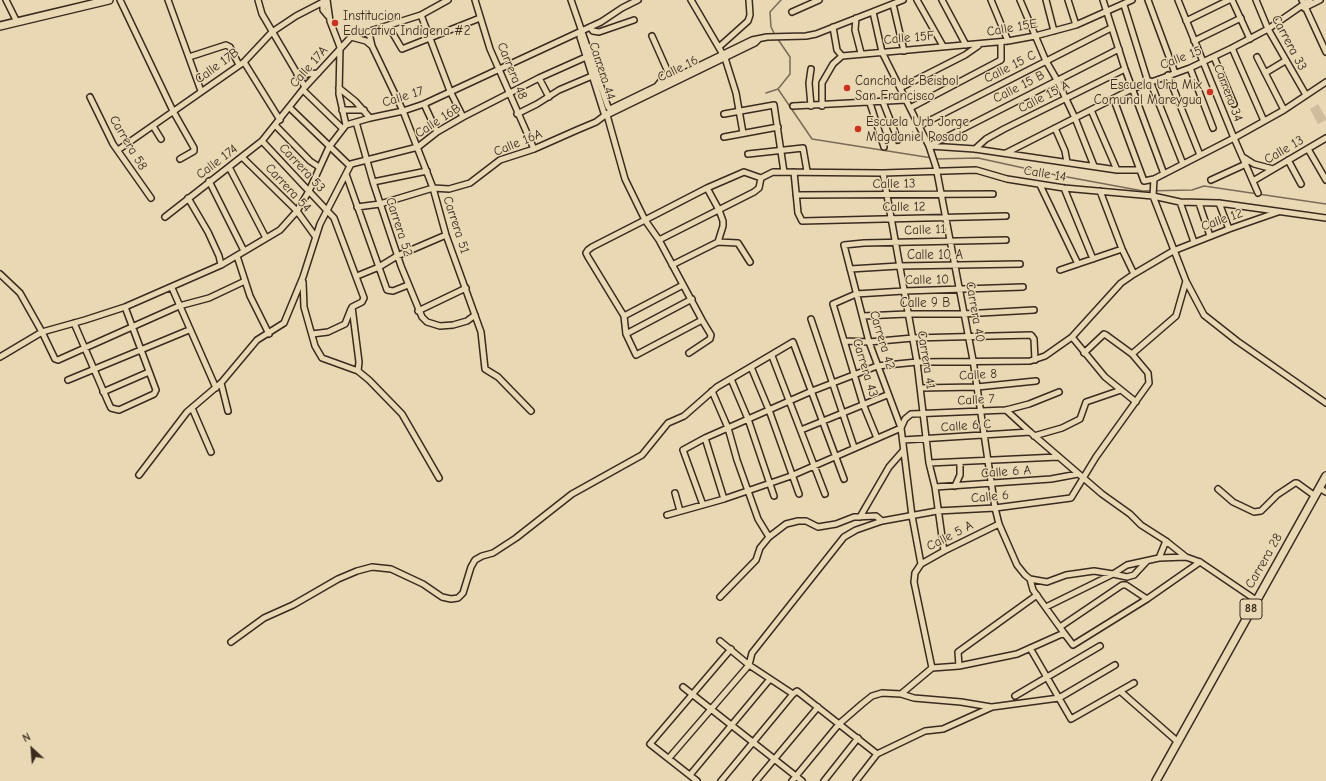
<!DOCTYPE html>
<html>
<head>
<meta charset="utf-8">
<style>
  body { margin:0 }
  #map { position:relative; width:1326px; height:781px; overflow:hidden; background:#ead8b5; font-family:"Comic Neue",sans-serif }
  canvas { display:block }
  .north { position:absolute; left:12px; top:729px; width:40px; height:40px; -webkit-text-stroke:3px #ead8b5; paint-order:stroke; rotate:334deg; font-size:11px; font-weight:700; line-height:16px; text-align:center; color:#3b2a1e }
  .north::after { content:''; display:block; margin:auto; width:14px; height:18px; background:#3b2a1e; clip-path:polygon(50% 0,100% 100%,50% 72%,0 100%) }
</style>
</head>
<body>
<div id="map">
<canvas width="1326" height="781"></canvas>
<div class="north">N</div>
</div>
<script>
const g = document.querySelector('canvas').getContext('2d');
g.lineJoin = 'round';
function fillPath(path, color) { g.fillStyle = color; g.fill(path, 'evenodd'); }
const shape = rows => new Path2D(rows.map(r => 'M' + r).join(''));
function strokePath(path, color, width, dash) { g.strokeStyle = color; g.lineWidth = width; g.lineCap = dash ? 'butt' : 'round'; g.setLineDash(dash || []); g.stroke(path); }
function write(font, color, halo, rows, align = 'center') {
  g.font = font + ' "Comic Neue",sans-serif'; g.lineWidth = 3; g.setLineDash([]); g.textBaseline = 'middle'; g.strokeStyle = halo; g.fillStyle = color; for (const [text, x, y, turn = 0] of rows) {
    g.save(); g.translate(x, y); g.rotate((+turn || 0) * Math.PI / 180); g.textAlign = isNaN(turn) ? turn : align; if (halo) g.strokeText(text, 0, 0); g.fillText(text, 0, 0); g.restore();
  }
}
const green = shape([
  [1318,104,1326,118,1326,120,1318,124,1310,109]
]);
const stream = shape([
  [775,35,771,27,770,12,781,0],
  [778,89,812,139,932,158],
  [766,93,778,89,790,74,790,57,777,38],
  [935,159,978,158,1051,174,1143,191,1192,190,1204,186,1326,204]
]);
const minor = shape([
  [6,0,17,22],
  [120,0,173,111,194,148,194,151,180,159],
  [168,0,201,91],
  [258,0,262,14,305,87],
  [323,0,323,10,328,16],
  [327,0,330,21,340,47,339,94,346,125],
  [475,0,490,49,534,149],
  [571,0,608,107,610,109],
  [691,0,725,58,736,93,743,133],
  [917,0,943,46],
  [942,0,966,45],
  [991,0,1008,41],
  [1020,0,1046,61,1057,80,1075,118,1094,166],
  [1046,0,1054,31],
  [1068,0,1076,25],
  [1103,0,1125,69,1164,174],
  [1148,0,1175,73],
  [1178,0,1234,138,1258,193],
  [1232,0,1250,39],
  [1256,0,1268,29,1306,95],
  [1302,0,1326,52],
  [893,4,904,51],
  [1124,5,1148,82],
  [1304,8,1320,0],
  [792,12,819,0],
  [873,12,882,52,929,146,936,167,973,360,995,508,999,524,1017,565,1025,575,1030,579,1047,582,1066,575,1094,571,1113,574,1127,565,1159,558,1166,541],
  [421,15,450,91,463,117],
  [856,18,855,30,861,53],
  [1186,21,1229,0],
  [389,27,402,49,480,18],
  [590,27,593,31,599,32,634,20],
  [833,27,837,50,842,56],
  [581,31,580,37,604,113,607,115,625,179,645,220,659,240,702,320,636,355,626,334,624,316,588,257,586,253,588,250,592,247,645,220,707,188,744,172,761,178],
  [369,33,372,46,403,111,433,188,446,235,481,332,485,369,498,377,531,411],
  [652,36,668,72,657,86],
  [351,37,366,41,372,46],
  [1194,41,1241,18],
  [719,47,748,21,750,15,749,0],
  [1232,48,1264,121],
  [189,57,226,45,230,47,239,65],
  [1214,57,1234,104],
  [1257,57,1284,110],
  [244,62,280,120],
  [1190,68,1213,128],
  [1265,73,1285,61],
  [297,75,318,73],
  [1168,75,1200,155],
  [539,78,549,97],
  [1150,81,1183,164],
  [339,88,355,101,370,118],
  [900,88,965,55,978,46],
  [303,90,343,129],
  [90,97,113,144,151,198],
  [1114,100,1144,181,1154,179,1234,138,1284,110,1326,82],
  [883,102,898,140],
  [870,103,884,147],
  [424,104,437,132],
  [793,106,906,100],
  [811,106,809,83,811,69],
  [822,106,822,83,833,64,842,56,1008,41,1035,36,1076,25,1132,0],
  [290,108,350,166],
  [910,108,1001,60,1001,42],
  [610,109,752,40,767,37,806,36,816,34,903,0],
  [342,110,364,110],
  [1091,110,1117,170],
  [517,114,537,104,559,90,592,76],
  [724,114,774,105,784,172],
  [607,115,755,43,758,40],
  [356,122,373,182,401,266,422,317,427,322,440,326,453,325,467,321,475,315],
  [275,125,310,161,319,167],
  [153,126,161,139],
  [919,126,1111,28],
  [1055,128,1065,151,1067,162],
  [724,137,778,127],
  [262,141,334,218,364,298,362,302,352,307,359,362,358,371],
  [929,146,1119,49],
  [930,146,975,149,1117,170,1139,170],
  [975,149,986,139,1004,129,1125,69],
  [1308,149,1326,180],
  [118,150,244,62,272,32,296,16,327,0],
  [1006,153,1132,89,1190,68,1232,48,1268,29,1310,0],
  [748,154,803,148,807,171],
  [242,157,297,211,315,236],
  [1243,157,1254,164,1273,169],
  [1288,160,1301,184],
  [229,167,266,238],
  [794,172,798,213,802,221,1006,216],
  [883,173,917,362,929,463,935,487,944,551],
  [346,174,387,290,393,291,408,285],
  [761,178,773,172,883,173,976,170,1007,179,1064,188,1153,196,1180,202,1219,203,1326,218],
  [1154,179,1153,196,1186,281,1204,315,1237,341,1326,403],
  [1211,180,1246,164],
  [209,181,244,251],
  [1253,181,1326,138],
  [373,182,427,171],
  [1040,185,1078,264],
  [707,188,719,210,723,221,723,226,718,242],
  [1064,188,1093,259],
  [1100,191,1122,249,1134,274],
  [796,195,993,194],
  [188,198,208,232,219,256,221,265],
  [1180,202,1194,242],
  [1199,203,1210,236],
  [1219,203,1229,229],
  [357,207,380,204,433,188,449,189,470,183,500,160,534,149,577,130,596,122,608,113],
  [165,217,262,141,305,87,351,37,421,15,448,0],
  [659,240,754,192,759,188,761,178],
  [237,256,250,296,269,334],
  [672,265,718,242,738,243,750,262],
  [850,269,899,266,1020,264],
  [1060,270,1122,249],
  [0,274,20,293,42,332,55,359,58,360,179,306,209,298,245,281],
  [357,276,379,267,397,256,446,235],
  [303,282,304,307,315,346,322,358,358,371,369,380,402,414,439,478],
  [172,288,216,388],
  [418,311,466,288],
  [624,316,683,285],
  [863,316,907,314,963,314,1034,310],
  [811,319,854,447],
  [74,323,109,404,111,408,119,410,154,394,156,390,125,307],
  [312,334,328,332,345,324,351,309],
  [626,334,692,299],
  [1072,337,1105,377,1136,402],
  [845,341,869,342,913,338,1031,335,1034,339,1035,360],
  [689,353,710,339,711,335,702,320],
  [1132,354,1176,316,1186,281],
  [772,356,825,494],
  [0,357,42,332,85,320,125,307,221,265,280,230,297,211,309,191,329,147,346,125,370,118,403,111,424,104,601,22,622,8,638,0],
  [751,367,769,410,799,494],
  [731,379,748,419,774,496],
  [68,380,189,330],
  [221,383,228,411],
  [920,388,977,387,1036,381],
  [712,391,728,428,737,460,758,519,769,537],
  [103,392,149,372],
  [192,408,211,452],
  [1006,410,1030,432,1102,494,1130,514,1141,525,1166,541,1186,557,1200,562,1256,600],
  [801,430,887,395],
  [1034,436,1062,428,1080,419,1086,402,1121,390],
  [705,438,724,499],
  [877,438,863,404,833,304,856,294,904,291,1023,287],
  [903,440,1030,432],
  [929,463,1058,457],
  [139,475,187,412,221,383,257,340,284,323,303,277,320,224,351,164,418,147,437,132,463,117,539,78,586,57],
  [955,486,960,475,960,462],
  [935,487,1051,479,1078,474],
  [1319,488,1326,492],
  [1218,489,1233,502,1254,512,1261,511,1277,495,1295,483,1297,483,1315,496],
  [675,493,680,511],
  [703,505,683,450,705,438,812,391,877,366,917,362,1030,361,1045,356,1072,337,1121,283,1134,274,1173,251,1229,229,1278,212],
  [667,515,724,499,791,476,901,428,905,419,911,414,1006,410,1029,404,1059,392],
  [860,517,889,467,903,451],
  [1159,558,1186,557],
  [921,564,912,516,901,428,869,342,844,245,864,243,1006,240],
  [720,597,756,560,760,548,769,537,786,524,798,521,806,521,818,527,836,524,854,517,876,516,882,521],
  [1147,599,1200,562],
  [1046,607,1113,574,1127,577,1134,575,1147,561],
  [1060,627,1122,585,1126,585,1147,599,1073,645,1064,633],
  [720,641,749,665,793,694,797,691,877,754],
  [231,642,264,618,293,605,338,579,357,571,372,567,391,569,423,584,442,597,451,599,458,598,463,593,471,567,475,560,482,556,493,553,516,538,572,494,642,455,668,423,684,416,717,387,793,342,844,479],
  [1030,648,1071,719,1134,683],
  [959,666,958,652,1037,595],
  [932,668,959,666,1017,654,1064,633,1033,590,1030,579],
  [683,687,802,781],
  [1120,691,1178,742],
  [901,694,914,698,961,702,991,707],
  [1015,696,1100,646],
  [669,758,749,665,752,653,844,537,856,530,882,521,937,511,995,508,1071,498,1096,457,1149,383,1148,373,1132,354,1106,335,1104,334,1084,353],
  [690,775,770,679],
  [697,781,650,744,731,649],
  [721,781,793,694],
  [756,781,818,707],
  [792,781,839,724,862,704,872,696,882,693,901,694,932,668,914,582,915,573,921,564,944,551,999,524],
  [824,781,858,738],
  [856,781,877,754,925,731,943,729,992,707,1059,698,1115,665]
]);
const highway = shape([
  [0,26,109,0],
  [1156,781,1326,476]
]);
const markers = [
  [335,23,4,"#c8321e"],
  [847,88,4,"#c8321e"],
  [1210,92,4,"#c8321e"],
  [858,129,4,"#c8321e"]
];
const shields = [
  [1251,609,22]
];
const shieldNames = [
  ["88",1251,609]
];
const poiNames = [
  ["Institucion",343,16],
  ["Educativa Indigena #2",343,31],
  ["Cancha de Beisbol",855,81],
  ["San Francisco",855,96],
  ["Escuela Urb Mix",1202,85,"right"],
  ["Comunal Mareygua",1202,100,"right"],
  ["Escuela Urb Jorge",866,122],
  ["Magdaniel Rosado",866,137]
];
const streetNames = [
  ["Calle 15E",1012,28,-10],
  ["Calle 15F",909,38,-5],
  ["Carrera 33",1289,43,62],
  ["Calle 15",1181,58,-21],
  ["Calle 17B",217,66,-36],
  ["Calle 17A",309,67,-49],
  ["Calle 15 C",1010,67,-27],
  ["Calle 16",678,69,-26],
  ["Carrera 48",512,71,68],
  ["Carrera 44",602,71,72],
  ["Calle 15 B",1019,87,-27],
  ["Carrera 34",1228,93,69],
  ["Calle 17",403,97,-17],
  ["Calle 15 A",1044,97,-27],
  ["Calle 16B",438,121,-33],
  ["Carrera 58",128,143,59],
  ["Calle 16A",518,143,-22],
  ["Calle 13",1284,150,-30],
  ["Calle 174",217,162,-37],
  ["Carrera 53",302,168,47],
  ["Calle 14",1045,174,9],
  ["Calle 13",894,184,-1],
  ["Carrera 54",288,188,47],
  ["Calle 12",904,207,-1],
  ["Calle 12",1222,220,-20],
  ["Carrera 51",456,225,72],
  ["Carrera 52",399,227,72],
  ["Calle 11",925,230,-2],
  ["Calle 10 A",935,255],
  ["Calle 10",927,280,-1],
  ["Calle 9 B",925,303],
  ["Carrera 40",975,312,80],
  ["Carrera 42",882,340,73],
  ["Carrera 41",926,360,81],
  ["Carrera 43",865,368,73],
  ["Calle 8",978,375,-3],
  ["Calle 7",976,400,-3],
  ["Calle 6 C",966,426,-4],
  ["Calle 6 A",1006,472,-4],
  ["Calle 6",990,497,-5],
  ["Calle 5 A",950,536,-27],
  ["Carrera 28",1264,561,-60]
];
fillPath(green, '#cebc9c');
strokePath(stream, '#7b6a55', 1.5);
strokePath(minor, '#3b2a1e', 8);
strokePath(highway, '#3b2a1e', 10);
strokePath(minor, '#ead8b5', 5);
strokePath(highway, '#ead8b5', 7);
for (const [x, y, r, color] of markers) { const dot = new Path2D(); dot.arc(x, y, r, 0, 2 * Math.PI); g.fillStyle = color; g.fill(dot); strokePath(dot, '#ead8b5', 1.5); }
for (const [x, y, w] of shields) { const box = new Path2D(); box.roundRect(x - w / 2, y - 10, w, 20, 3); g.fillStyle = '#ead8b5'; g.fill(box); strokePath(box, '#3b2a1e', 1); }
write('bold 12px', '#3b2a1e', null, shieldNames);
write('13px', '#3b2a1e', '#ead8b5', poiNames, 'left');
write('13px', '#3b2a1e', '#ead8b5', streetNames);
</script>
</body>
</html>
